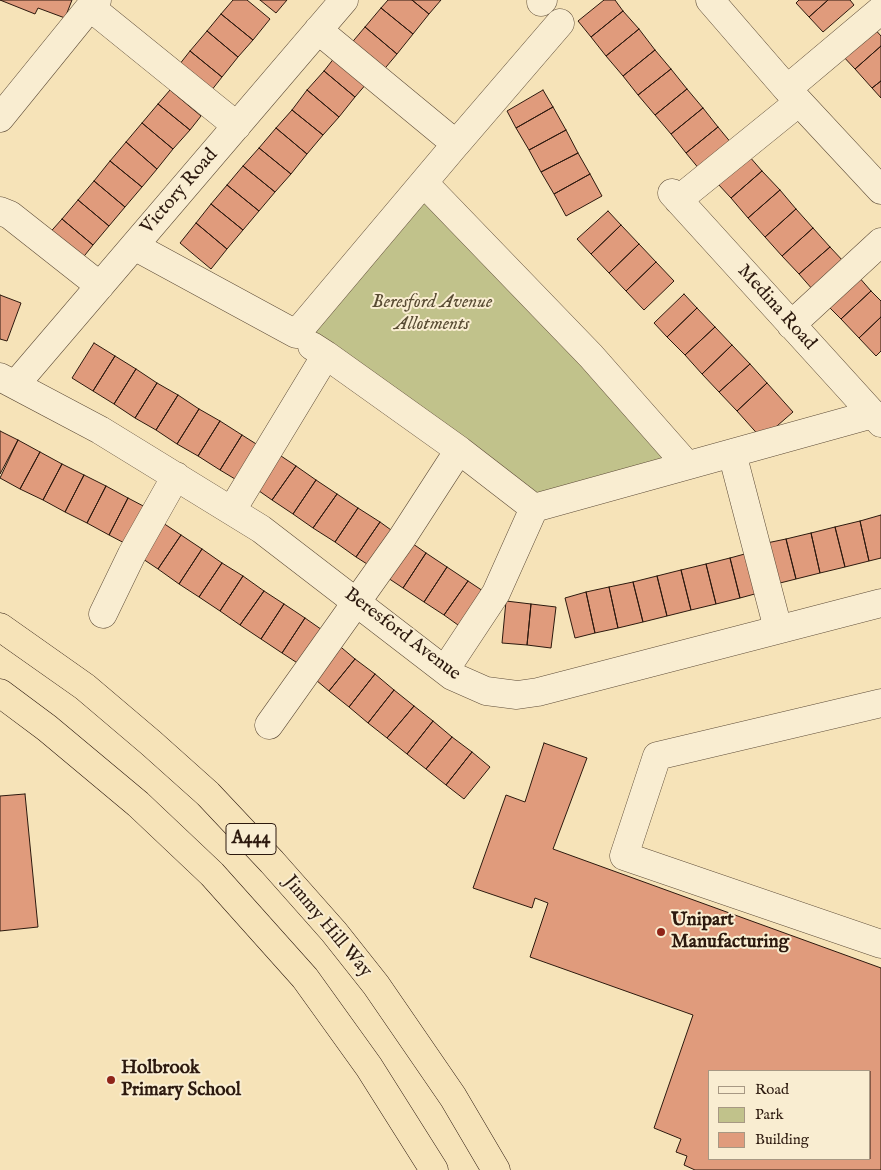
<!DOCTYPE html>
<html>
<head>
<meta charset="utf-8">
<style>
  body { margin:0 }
  #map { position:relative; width:881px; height:1170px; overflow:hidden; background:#f6e3b8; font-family:"IM FELL English",serif }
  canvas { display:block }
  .legend { position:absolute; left:708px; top:1070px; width:162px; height:90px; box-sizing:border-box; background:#f9edd1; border:1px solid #a79883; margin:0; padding:6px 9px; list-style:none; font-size:15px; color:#2c190e }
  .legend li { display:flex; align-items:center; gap:10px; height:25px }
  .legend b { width:25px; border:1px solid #a79883 }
</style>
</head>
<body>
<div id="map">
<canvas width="881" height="1170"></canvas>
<ul class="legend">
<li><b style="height:6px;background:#f9edd1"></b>Road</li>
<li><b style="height:14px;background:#c1c28b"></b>Park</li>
<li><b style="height:14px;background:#e09b7c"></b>Building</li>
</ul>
</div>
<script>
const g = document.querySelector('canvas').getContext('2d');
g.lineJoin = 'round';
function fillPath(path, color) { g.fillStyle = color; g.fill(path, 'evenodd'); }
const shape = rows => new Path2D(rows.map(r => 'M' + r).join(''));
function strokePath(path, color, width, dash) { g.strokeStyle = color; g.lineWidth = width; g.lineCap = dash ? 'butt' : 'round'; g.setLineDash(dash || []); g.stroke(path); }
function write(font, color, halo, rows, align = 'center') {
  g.font = font + ' "IM FELL English",serif'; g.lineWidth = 4; g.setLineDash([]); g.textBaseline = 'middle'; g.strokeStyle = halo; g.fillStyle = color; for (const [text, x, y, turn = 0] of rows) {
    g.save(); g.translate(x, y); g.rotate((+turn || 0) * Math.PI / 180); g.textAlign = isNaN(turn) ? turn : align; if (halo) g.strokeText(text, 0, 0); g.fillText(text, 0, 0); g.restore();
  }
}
const green = shape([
  [424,183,673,457,530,496,307,330]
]);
const building = shape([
  [0,0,72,0,65,18,38,8,35,14,0,0],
  [233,0,247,0,270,19,253,40,221,14,233,0],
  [260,0,287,0,276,13,260,0],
  [388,0,412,0,429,14,413,34,381,8,388,0],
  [412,0,441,0,429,14,412,0],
  [604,0,615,0,623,11,591,37,578,21,604,0],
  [799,0,828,0,809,17,796,3,799,0],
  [828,0,850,0,854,5,823,32,809,17,828,0],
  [381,8,413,34,397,54,365,27,381,8],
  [623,11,639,29,606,56,591,37,623,11],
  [221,14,253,40,238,57,207,31,221,14],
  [872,26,881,36,881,46,855,69,841,54,872,26],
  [365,27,397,54,381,73,349,46,365,27],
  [639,29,655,50,623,76,606,56,639,29],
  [207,31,238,57,222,77,190,51,207,31],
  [881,46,881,81,872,88,855,69,881,46],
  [655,50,671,69,638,95,623,76,655,50],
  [190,51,222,77,211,91,179,65,190,51],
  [335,57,367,83,355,97,324,71,335,57],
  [671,69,687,89,655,115,638,95,671,69],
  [324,71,355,97,339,117,307,90,324,71],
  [881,81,881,98,872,88,881,81],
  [687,89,703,108,671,134,655,115,687,89],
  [170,90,201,116,190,130,158,104,170,90],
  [307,90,339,117,323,135,292,110,307,90],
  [543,90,553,107,516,128,507,111,543,90],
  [158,104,190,130,173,149,142,123,158,104],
  [553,107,566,130,529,150,516,128,553,107],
  [703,108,718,127,686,153,671,134,703,108],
  [292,110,323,135,307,154,276,128,292,110],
  [142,123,173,149,157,169,126,142,142,123],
  [718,127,732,144,700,170,686,153,718,127],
  [276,128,307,154,291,174,259,148,276,128],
  [566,130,578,153,541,172,529,150,566,130],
  [126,142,157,169,142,187,110,161,126,142],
  [259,148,291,174,275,192,243,166,259,148],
  [578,153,590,174,554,194,541,172,578,153],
  [749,156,762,171,731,198,718,184,749,156],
  [110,161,142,187,125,207,94,181,110,161],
  [243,166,275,192,259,211,227,185,243,166],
  [762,171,780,190,748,218,731,198,762,171],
  [590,174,602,196,566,216,554,194,590,174],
  [94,181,125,207,109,226,78,200,94,181],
  [227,185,259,211,243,230,211,204,227,185],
  [780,190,796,209,765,237,748,218,780,190],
  [78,200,109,226,93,245,62,219,78,200],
  [211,204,243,230,227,249,196,223,211,204],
  [796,209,813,228,782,256,765,237,796,209],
  [608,211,621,225,591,254,577,239,608,211],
  [62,219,93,245,77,265,45,238,62,219],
  [196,223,227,249,211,269,180,243,196,223],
  [621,225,639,244,609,273,591,254,621,225],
  [813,228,830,247,799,274,782,256,813,228],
  [639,244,656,262,626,291,609,273,639,244],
  [830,247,844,262,813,290,799,274,830,247],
  [656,262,674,281,644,310,626,291,656,262],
  [858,276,871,291,841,319,827,305,858,276],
  [871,291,881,301,881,317,859,338,841,319,871,291],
  [684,294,697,308,667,337,654,323,684,294],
  [0,295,21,303,7,341,0,339,0,295],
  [697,308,715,327,685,355,667,337,697,308],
  [881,317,881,351,876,356,859,338,881,317],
  [715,327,732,345,702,374,685,355,715,327],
  [94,343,115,356,93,391,72,378,94,343],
  [732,345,750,364,719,392,702,374,732,345],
  [115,356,136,369,114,404,93,391,115,356],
  [750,364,767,383,737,411,719,392,750,364],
  [136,369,157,383,135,418,114,404,136,369],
  [157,383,178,395,156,430,135,418,157,383],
  [767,383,793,412,762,439,737,411,767,383],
  [178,395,199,409,177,444,156,430,178,395],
  [199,409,220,421,198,456,177,444,199,409],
  [220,421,242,435,220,470,198,456,220,421],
  [0,431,18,440,0,474,0,431],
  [242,435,261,447,240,482,220,470,242,435],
  [18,440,40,452,20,489,0,478,18,440],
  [40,452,62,464,43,500,20,489,40,452],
  [275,452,296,466,272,500,252,486,275,452],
  [62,464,84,475,65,512,43,500,62,464],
  [296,466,316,480,293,514,272,500,296,466],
  [84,475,106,486,87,523,65,512,84,475],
  [316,480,337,494,313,528,293,514,316,480],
  [106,486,128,498,109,535,87,523,106,486],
  [337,494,358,508,335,542,313,528,337,494],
  [128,498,149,509,130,546,109,535,128,498],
  [358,508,380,522,356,557,335,542,358,508],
  [881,515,881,558,869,561,860,521,881,515],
  [160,521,181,535,158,569,137,555,160,521],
  [860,521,869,561,845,567,835,527,860,521],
  [380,522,398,535,375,569,356,557,380,522],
  [835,527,845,567,820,573,811,533,835,527],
  [811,533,820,573,796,579,786,539,811,533],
  [181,535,202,549,179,584,158,569,181,535],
  [406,539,426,553,403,588,382,574,406,539],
  [786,539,796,579,772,585,762,544,786,539],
  [202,549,222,563,199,597,179,584,202,549],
  [752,552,762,592,740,598,730,558,752,552],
  [426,553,447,567,424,602,403,588,426,553],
  [730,558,740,598,716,604,706,564,730,558],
  [222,563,243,576,220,611,199,597,222,563],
  [706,564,716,604,691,610,681,570,706,564],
  [447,567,468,581,444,615,424,602,447,567],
  [681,570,691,610,667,616,657,576,681,570],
  [243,576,264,591,240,625,220,611,243,576],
  [657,576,667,616,643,622,633,582,657,576],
  [468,581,489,595,465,630,444,615,468,581],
  [633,582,643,622,618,628,609,587,633,582],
  [609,587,618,628,595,633,586,592,609,587],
  [264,591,284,604,261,639,240,625,264,591],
  [586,592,595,633,575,638,565,598,586,592],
  [506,601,531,604,527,645,502,643,506,601],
  [284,604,305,618,282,653,261,639,284,604],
  [531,604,556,607,551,648,527,645,531,604],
  [305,618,325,632,302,666,282,653,305,618],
  [336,643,355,659,329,691,310,675,336,643],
  [355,659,375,674,349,707,329,691,355,659],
  [375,674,394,690,368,723,349,707,375,674],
  [394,690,414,706,387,738,368,723,394,690],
  [414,706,433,721,407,754,387,738,414,706],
  [433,721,452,737,426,769,407,754,433,721],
  [452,737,472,752,446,785,426,769,452,737],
  [544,743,587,758,553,849,881,968,881,1170,695,1170,684,1165,687,1156,676,1152,681,1139,654,1128,693,1015,530,957,548,903,535,898,532,908,473,888,506,795,525,802,544,743],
  [710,1071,870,1071,870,1159,710,1159,710,1071],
  [472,752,490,767,464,799,446,785,472,752],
  [25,794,38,927,0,931,0,796,25,794]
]);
const minor = shape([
  [97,0,90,7,237,126],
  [710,0,787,89,881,10],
  [541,2,543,0],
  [318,30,456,144,560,23],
  [787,89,881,190],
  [0,118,90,7],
  [424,183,591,356,687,465],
  [672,193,881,423],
  [678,200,799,102],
  [0,211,10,215,100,286],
  [134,246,296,334,456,144],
  [791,325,881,242],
  [0,377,100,430,261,529,452,676,486,691,517,695,538,692,881,603],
  [16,384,344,0],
  [732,453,778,629],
  [534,508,873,414],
  [232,510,326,355,312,346],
  [103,614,132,554,176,476],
  [445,670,496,593,534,508,459,450],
  [881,703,657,756,624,856,881,944],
  [269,725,402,538,459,450,326,355]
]);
const highway = shape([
  [0,627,85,687,151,743,208,794,272,862,334,932,376,985,453,1097,496,1170],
  [0,693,47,728,138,804,212,874,305,978,369,1067,434,1170]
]);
const markers = [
  [661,932,5,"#8f2418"],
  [111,1080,5,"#8f2418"]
];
const shields = [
  [251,839,50]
];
const shieldNames = [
  ["A444",251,839]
];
const streetNames = [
  ["Victory Road",180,192,-49],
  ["Medina Road",776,308,48],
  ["Beresford Avenue",402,635,37],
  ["Jimmy Hill Way",327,927,50]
];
const parkNames = [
  ["Beresford Avenue",432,303],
  ["Allotments",432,325]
];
const poiNames = [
  ["Unipart",671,921],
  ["Manufacturing",671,943],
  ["Holbrook",121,1069],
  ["Primary School",121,1091]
];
fillPath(green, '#c1c28b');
fillPath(building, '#e09b7c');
strokePath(building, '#2c190e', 1);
strokePath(minor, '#5e4c38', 29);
strokePath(highway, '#2c190e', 29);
strokePath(minor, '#f9edd1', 28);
strokePath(highway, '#f6e3b8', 28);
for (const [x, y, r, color] of markers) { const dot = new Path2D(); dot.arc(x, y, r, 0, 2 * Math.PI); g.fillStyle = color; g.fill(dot); strokePath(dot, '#f9edd1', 2); }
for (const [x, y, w] of shields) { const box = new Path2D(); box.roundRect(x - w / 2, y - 15.5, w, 31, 4); g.fillStyle = '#f9edd1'; g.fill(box); strokePath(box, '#2c190e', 1); }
write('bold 18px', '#2c190e', null, shieldNames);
write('19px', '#2c190e', '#f9edd1', streetNames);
write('italic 19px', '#594c34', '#f9edd1', parkNames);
write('bold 19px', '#2c190e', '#f9edd1', poiNames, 'left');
</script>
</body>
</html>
